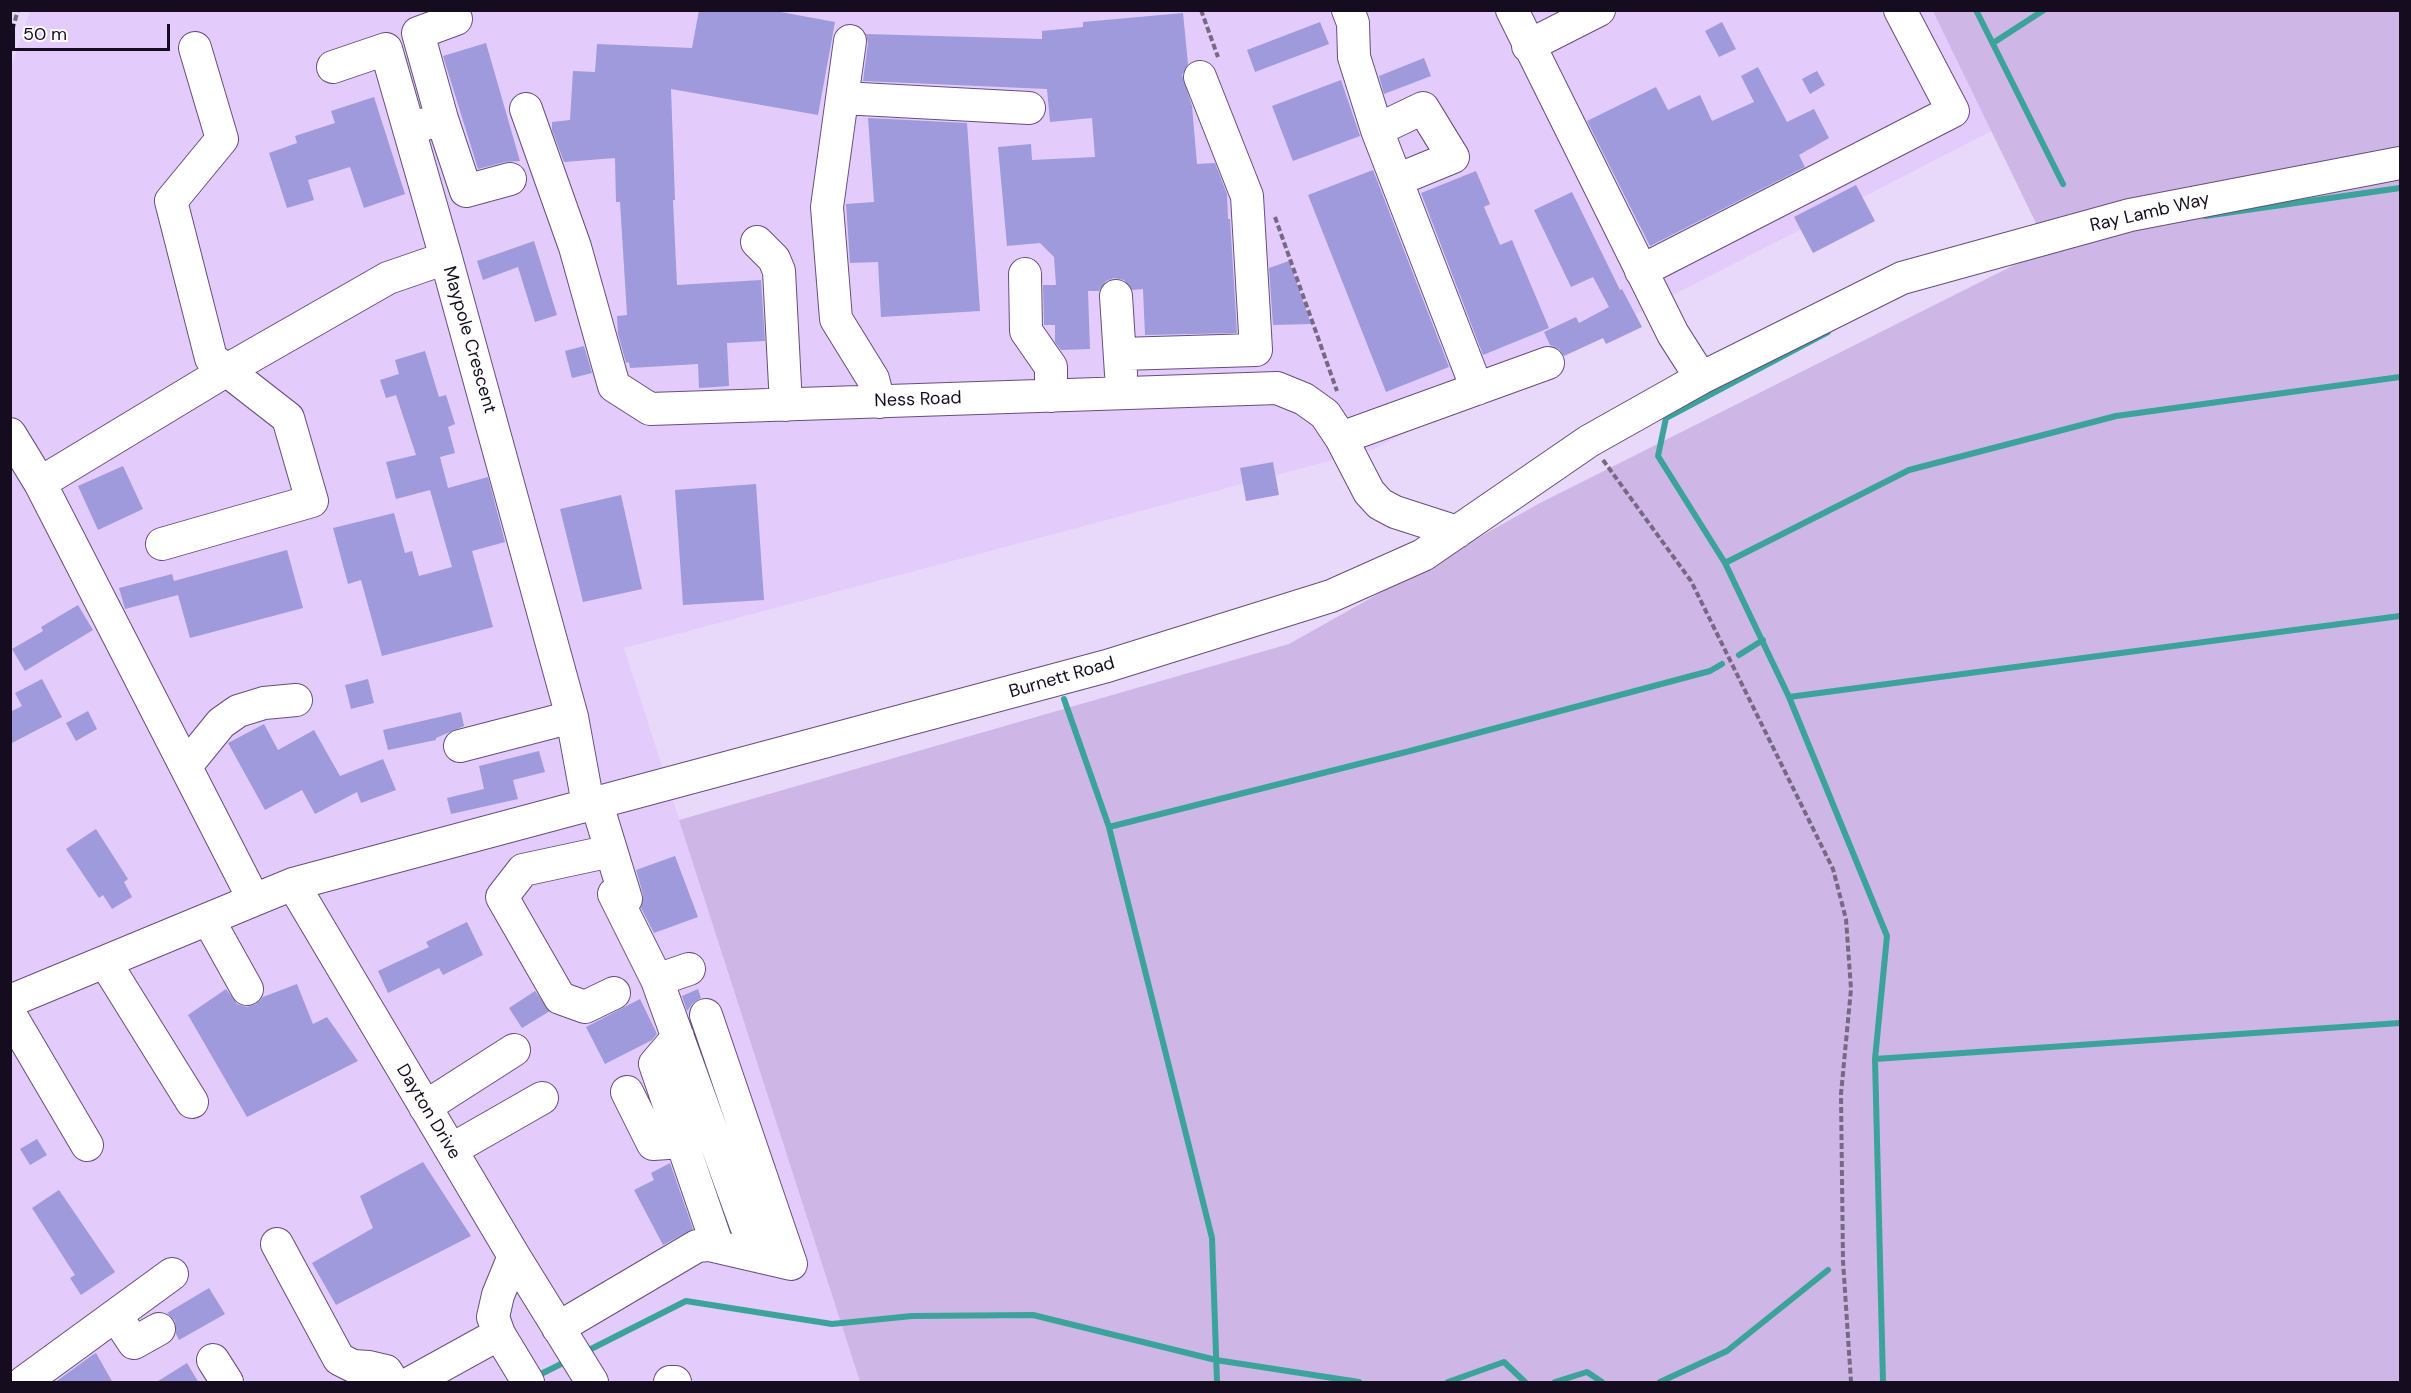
<!DOCTYPE html>
<html>
<head>
<meta charset="utf-8">
<style>
  body { margin:0 }
  #map { position:relative; width:2411px; height:1393px; overflow:hidden; background:#e8d8f9; font-family:"DM Sans",sans-serif }
  canvas { display:block }
  .frame { position:absolute; inset:0; border:12px solid #160c1f; pointer-events:none }
  .scale { position:absolute; left:12px; top:24px; width:158px; height:27px; box-sizing:border-box; border:3px solid #160c1f; border-top:0; padding-left:8px; font-size:18px; line-height:21px; white-space:nowrap; color:#160c1f; -webkit-text-stroke:4px #fff; paint-order:stroke }
</style>
</head>
<body>
<div id="map">
<canvas width="2411" height="1393"></canvas>
<div class="frame"></div>
<div class="scale">50 m</div>
</div>
<script>
const g = document.querySelector('canvas').getContext('2d');
g.lineJoin = 'round';
function fillPath(path, color) { g.fillStyle = color; g.fill(path, 'evenodd'); }
const shape = rows => new Path2D(rows.map(r => 'M' + r).join(''));
function strokePath(path, color, width, dash) { g.strokeStyle = color; g.lineWidth = width; g.lineCap = dash ? 'butt' : 'round'; g.setLineDash(dash || []); g.stroke(path); }
function write(font, color, halo, rows, align = 'center') {
  g.font = font + ' "DM Sans",sans-serif'; g.lineWidth = 6; g.setLineDash([]); g.textBaseline = 'middle'; g.strokeStyle = halo; g.fillStyle = color; for (const [text, x, y, turn = 0] of rows) {
    g.save(); g.translate(x, y); g.rotate((+turn || 0) * Math.PI / 180); g.textAlign = isNaN(turn) ? turn : align; if (halo) g.strokeText(text, 0, 0); g.fillText(text, 0, 0); g.restore();
  }
}
const built = shape([
  [30,11,1939,11,1997,128,1374,449,624,648,860,1382,11,1382,10,71]
]);
const green = shape([
  [1933,11,2400,11,2400,1382,860,1382,679,820,1289,644,1540,503,2048,248]
]);
const stream = shape([
  [1976,10,2063,184],
  [1993,43,2044,10],
  [2205,216,2400,188],
  [1828,332,1666,418,1658,456,1725,563,1789,697,1887,936,1875,1059,1883,1382],
  [1725,563,1909,470,2116,416,2400,377],
  [1739,655,1763,640],
  [1789,697,2400,616],
  [1064,699,1109,827,1212,1238,1217,1382],
  [1109,827,1410,751,1710,671,1722,664],
  [1875,1059,2400,1023],
  [583,1353,686,1301,832,1324,912,1316,1033,1315,1216,1360,1359,1382],
  [535,1377,569,1360],
  [1448,1382,1504,1362,1525,1382],
  [1555,1382,1587,1372,1602,1382],
  [1660,1382,1727,1351,1828,1270]
]);
const building = shape([
  [699,10,770,10,835,22,818,115,671,89,675,200,673,200,677,285,761,280,765,341,727,343,729,386,699,388,698,364,630,368,629,362,626,363,618,334,617,316,627,315,620,202,616,202,615,158,564,162,552,130,552,122,570,120,573,71,595,72,597,44,692,48],
  [1183,13,1188,64,1182,75,1192,106,1197,164,1215,163,1227,194,1228,219,1230,219,1237,333,1145,335,1143,289,1132,290,1124,280,1114,278,1106,281,1099,291,1088,291,1090,349,1061,350,1055,342,1055,325,1044,325,1043,285,1056,285,1054,257,1040,243,1007,246,998,147,1031,144,1032,160,1095,157,1092,118,1050,122,1047,89,863,81,868,43,866,34,1042,39,1042,31,1083,27,1083,22],
  [1320,22,1329,44,1255,72,1247,50],
  [1722,22,1736,49,1719,57,1705,31],
  [486,43,520,161,505,162,478,169,443,56],
  [1424,58,1431,76,1384,94,1379,76],
  [1758,67,1787,122,1814,109,1829,138,1799,155,1805,167,1650,246,1587,121,1656,87,1668,110,1700,95,1712,121,1754,102,1741,76],
  [1817,71,1825,85,1810,94,1802,79],
  [1341,80,1360,136,1293,161,1272,106],
  [374,97,405,194,364,208,350,167,308,180,314,200,287,208,269,153,297,143,295,136,335,123,331,111],
  [868,118,967,123,980,311,881,317,878,262,850,263,846,204,874,202],
  [1373,170,1449,367,1386,392,1308,195],
  [1476,171,1490,204,1484,207,1500,245,1512,240,1549,328,1483,355,1421,193],
  [1856,185,1875,221,1813,253,1794,217],
  [1572,192,1620,290,1622,289,1642,327,1606,344,1603,338,1564,356,1559,349,1550,345,1544,332,1576,317,1579,323,1609,307,1593,277,1571,287,1534,210],
  [534,241,557,315,535,322,518,267,483,280,477,261],
  [1289,261,1311,324,1273,325,1269,268],
  [584,346,592,373,572,378,565,351],
  [425,351,439,397,446,395,455,424,448,427,455,453,440,457,448,488,488,477,505,542,472,551,493,627,382,656,361,580,348,584,333,528,394,513,405,553,412,551,419,576,452,567,430,490,396,499,386,462,416,455,396,395,386,398,380,380,399,374,395,360],
  [1273,462,1279,495,1246,501,1240,468],
  [123,466,143,509,98,530,78,486],
  [756,484,764,600,683,605,675,490],
  [621,495,642,589,583,602,560,509],
  [287,550,303,608,190,638,178,595,125,609,119,588,172,574,174,581],
  [78,605,93,630,25,671,12,649,43,631,41,627],
  [42,679,62,717,10,744,10,712,22,706,15,693],
  [368,679,374,703,351,709,345,685],
  [88,711,97,729,76,741,66,723],
  [461,712,464,726,436,738,436,740,388,750,383,730],
  [264,724,278,750,314,730,340,776,383,759,396,790,361,803,357,792,315,814,302,790,265,810,228,743],
  [539,751,545,772,513,780,518,799,451,814,447,798,484,789,479,766],
  [96,829,128,879,124,882,132,897,112,909,103,895,99,898,66,849],
  [675,856,698,917,654,933,641,908,643,894,636,870],
  [467,922,483,955,443,975,439,968,388,993,378,971,429,947,426,942],
  [297,984,313,1024,327,1017,358,1061,247,1117,188,1015,226,989,237,1004,247,1007,256,1004,263,997],
  [698,989,701,998,693,1003,687,1011,682,996],
  [535,991,550,1011,522,1028,509,1008],
  [640,999,657,1034,652,1040,605,1064,586,1027],
  [37,1139,47,1155,30,1165,20,1149],
  [423,1162,471,1236,336,1305,312,1263,373,1228,360,1196],
  [670,1163,693,1229,663,1245,634,1190,654,1180,651,1173],
  [59,1190,115,1272,81,1295,70,1278,75,1275,32,1208],
  [209,1288,225,1314,179,1340,176,1334,175,1321,167,1313],
  [96,1353,113,1383,54,1383,91,1356],
  [187,1363,199,1383,155,1383]
]);
const path = shape([
  [1201,10,1218,57],
  [10,38,18,10],
  [1275,217,1337,391],
  [1603,460,1691,581,1833,869,1846,919,1851,989,1841,1094,1843,1261,1851,1382]
]);
const minor = shape([
  [1348,10,1353,23,1354,57,1377,130,1477,389],
  [1512,10,1673,334,1701,378],
  [850,41,827,207,836,319,873,379,879,402],
  [1528,46,1599,10],
  [333,67,386,49,446,258],
  [842,98,1029,108],
  [526,109,575,247,614,386,650,409,1277,388,1304,399,1325,414,1341,438,1369,492,1380,504,1395,512,1457,532],
  [442,119,418,33,456,19],
  [409,129,442,119,466,191,510,179],
  [1377,130,1423,108,1453,157,1397,180],
  [757,242,774,259,779,271,786,405],
  [1641,271,1953,111,1900,10],
  [1025,274,1026,331,1051,367,1051,396],
  [1116,296,1121,374],
  [1120,354,1256,350,1247,196,1200,77],
  [10,434,40,483,254,900,293,884,1107,666,1331,596,1423,555,1589,441,1701,378,1902,278,2130,215,2400,163],
  [1341,438,1548,363],
  [40,483,227,370,388,278,446,258,572,717,588,804],
  [162,544,312,501,288,418,211,358,171,201,222,139,195,48],
  [460,746,572,717],
  [186,766,221,723,238,711,264,703,296,700],
  [596,801,626,899],
  [611,851,523,870,502,897,560,998,585,1007,614,993],
  [293,884,514,1256,592,1382],
  [614,894,657,980],
  [208,919,247,989],
  [105,962,192,1102],
  [689,969,657,980,757,1256],
  [10,1001,254,900],
  [10,1014,87,1145],
  [678,1037,655,1064,718,1247],
  [627,1092,653,1144,682,1142],
  [425,1107,514,1050],
  [451,1150,542,1098],
  [277,1244,339,1359,353,1366,369,1367,386,1371,393,1382],
  [514,1256,498,1295,493,1317,499,1334,528,1382],
  [116,1316,134,1343,159,1329],
  [558,1328,697,1246,709,1245,791,1264,706,1015],
  [213,1360,227,1382],
  [24,1382,172,1274],
  [412,1382,499,1334],
  [670,1382,675,1382]
]);
const streetNames = [
  ["Ray Lamb Way",2150,213,-13],
  ["Maypole Crescent",469,340,74],
  ["Ness Road",918,400,-2],
  ["Burnett Road",1062,678,-16],
  ["Dayton Drive",428,1112,59]
];
fillPath(built, '#e3cbfc');
fillPath(green, '#ceb7e6');
strokePath(stream, '#3ba39a', 6);
fillPath(building, '#9e9adc');
strokePath(minor, '#664f7d', 34);
strokePath(path, '#766982', 4, [6, 3]);
strokePath(minor, '#fff', 32);
write('18px', '#160c1f', '#fff', streetNames);
</script>
</body>
</html>
